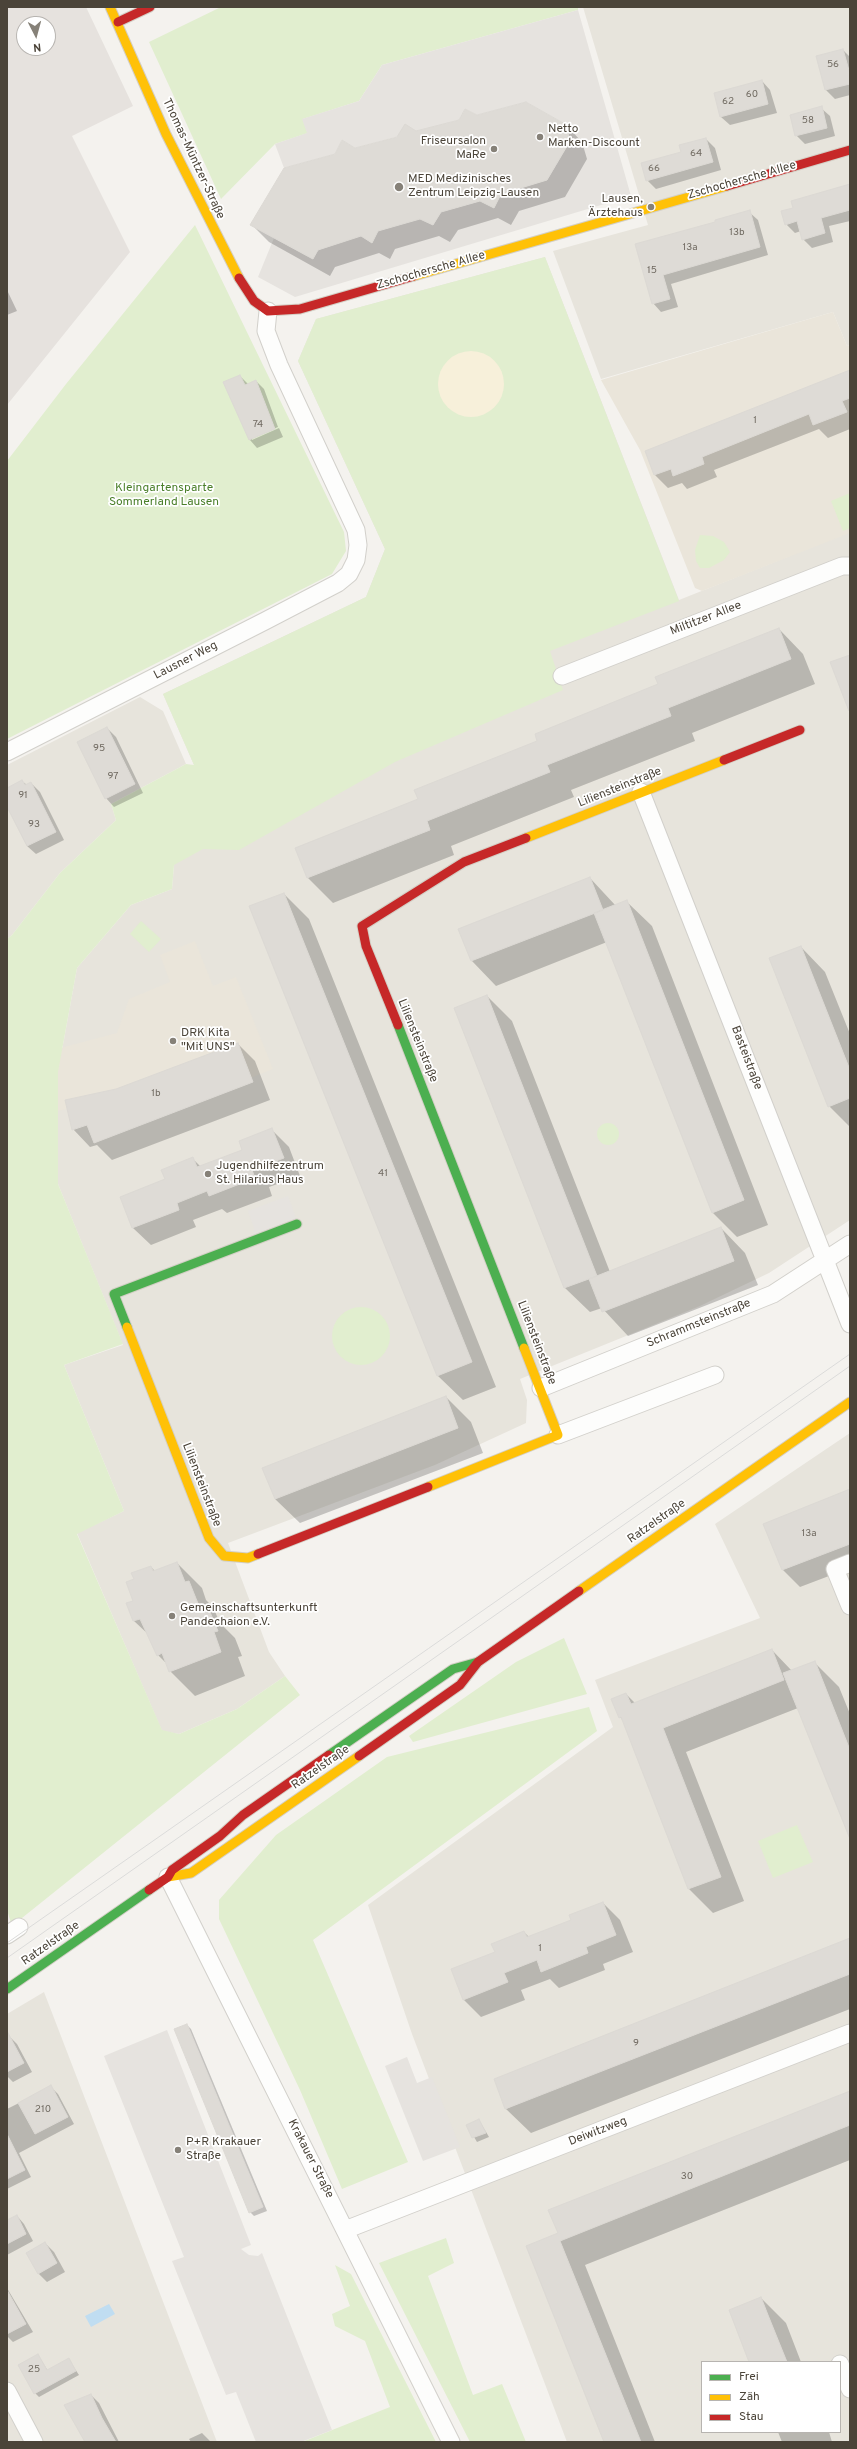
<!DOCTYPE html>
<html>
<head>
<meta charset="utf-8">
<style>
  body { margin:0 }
  #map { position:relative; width:857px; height:2449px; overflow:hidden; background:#f4f2ee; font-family:Overpass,sans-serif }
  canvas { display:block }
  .frame { position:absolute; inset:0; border:8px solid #4b4439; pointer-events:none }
  .legend { position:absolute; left:701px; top:2361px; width:140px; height:72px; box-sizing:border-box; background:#fff; border:1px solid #b7b4b0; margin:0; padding:5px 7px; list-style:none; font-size:12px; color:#4b4439 }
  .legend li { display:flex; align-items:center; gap:8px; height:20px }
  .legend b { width:20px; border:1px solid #b7b4b0 }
  .north { position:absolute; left:16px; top:16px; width:40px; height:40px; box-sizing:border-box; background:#fff; border:1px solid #b7b4b0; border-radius:50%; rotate:174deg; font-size:11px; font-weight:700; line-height:16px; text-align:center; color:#4b4439 }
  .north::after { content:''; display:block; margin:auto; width:14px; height:18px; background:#868178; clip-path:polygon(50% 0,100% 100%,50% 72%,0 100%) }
</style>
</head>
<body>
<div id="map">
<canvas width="857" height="2449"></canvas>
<div class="frame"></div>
<ul class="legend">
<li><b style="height:5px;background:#4caf50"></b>Frei</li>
<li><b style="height:5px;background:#ffc107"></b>Zäh</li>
<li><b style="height:5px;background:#c62828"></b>Stau</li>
</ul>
<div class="north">N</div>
</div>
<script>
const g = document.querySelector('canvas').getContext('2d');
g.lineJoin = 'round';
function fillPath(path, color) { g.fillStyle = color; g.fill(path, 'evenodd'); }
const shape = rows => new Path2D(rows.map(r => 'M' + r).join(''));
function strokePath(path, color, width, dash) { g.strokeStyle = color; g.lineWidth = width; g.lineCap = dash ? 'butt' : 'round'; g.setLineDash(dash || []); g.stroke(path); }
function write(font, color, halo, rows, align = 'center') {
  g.font = font + ' Overpass,sans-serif'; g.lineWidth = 3.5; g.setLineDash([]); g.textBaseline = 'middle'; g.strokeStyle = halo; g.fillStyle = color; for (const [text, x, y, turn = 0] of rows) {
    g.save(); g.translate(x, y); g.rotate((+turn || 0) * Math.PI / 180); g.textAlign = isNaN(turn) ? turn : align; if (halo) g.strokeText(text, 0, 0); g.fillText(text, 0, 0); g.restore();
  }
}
const residential = shape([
  [583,7,850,7,850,345,847,346,833,312,601,379,553,251,648,225],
  [545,257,679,600,850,532,850,1220,769,1273,700,1306,520,1379,527,1400,526,1423,435,1465,228,1543,269,1652,285,1676,237,1709,179,1734,162,1731,77,1533,124,1511,64,1365,123,1345,58,1184,58,1072,77,968,131,905,172,889,174,865,194,765,163,694,366,597,385,549,298,361,316,319],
  [140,697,163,711,186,764,111,804,116,820,60,873,12,935,7,939,7,765],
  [850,1433,850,2442,567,2442,412,2034,368,1905,613,1727,595,1680,760,1618,715,1524],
  [702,2362,840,2362,840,2432,702,2432],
  [44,1992,217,2442,7,2442,7,2014]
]);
const industrial = shape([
  [7,7,86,7,133,106,72,136,130,252,7,405],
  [24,24,48,24,48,48,24,48]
]);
const education = shape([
  [833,312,847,346,850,345,850,533,702,591,695,588,640,450,601,380],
  [195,941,213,986,236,977,273,1069,93,1140,87,1125,72,1130,67,1109,46,1113,53,1050,117,1033,129,999,170,982,160,955]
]);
const green = shape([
  [221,7,578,7,578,10,382,65,359,101,303,119,308,133,275,144,221,199,149,42],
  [195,225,344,532,346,551,332,574,7,739,7,461,66,384],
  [545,257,679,601,550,651,563,690,395,762,239,850,203,849,174,865,172,889,131,905,77,968,58,1072,58,1184,123,1344,64,1365,124,1511,77,1534,162,1730,179,1734,237,1709,285,1676,300,1695,12,1926,7,1910,7,939,12,935,60,873,116,820,111,804,186,764,194,765,163,694,366,597,385,549,298,361,316,319],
  [850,493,850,528,843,531,831,501],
  [700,535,713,536,724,542,730,552,724,560,709,568,700,568,696,561,695,550],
  [141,921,161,939,149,952,130,934],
  '597 1134a11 11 0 1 1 22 0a11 11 0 1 1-22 0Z',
  '332 1336a29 29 0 1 1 58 0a29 29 0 1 1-58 0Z',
  [564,1638,587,1694,413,1742,409,1736,516,1662],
  [589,1707,597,1731,313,1940,408,2162,342,2189,300,2090,219,1919,219,1900,276,1835,387,1757],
  [797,1825,813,1862,773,1878,758,1841],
  [446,2238,454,2263,428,2276,473,2395,502,2384,526,2442,470,2442,379,2263],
  [335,2265,351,2274,436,2442,302,2442,390,2407,365,2341,335,2326,332,2314,350,2306]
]);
const sand = shape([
  '438 384a33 33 0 1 1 66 0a33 33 0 1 1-66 0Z'
]);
const parking = shape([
  [578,10,631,196,295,297,258,277,274,238,312,259,318,250,361,236,372,243,378,231,420,219,433,225,441,212,480,201,494,208,501,194,547,180,570,142,565,124,526,102,477,115,465,109,459,120,355,148,342,140,335,154,284,168,275,144,307,133,302,119,359,101,382,65],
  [288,1196,297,1221,252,1238,254,1228,248,1211],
  [167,2030,251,2245,241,2249,249,2255,258,2256,262,2253,332,2430,301,2442,256,2442,236,2392,226,2395,172,2261,184,2257,104,2056],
  [407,2057,417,2083,432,2077,460,2147,423,2161,385,2066]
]);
const water = shape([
  [109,2304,115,2314,91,2327,85,2316]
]);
const shadow = shape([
  [843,50,850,57,850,95,835,99,826,90,817,57],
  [762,81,770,90,777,113,730,125,721,117],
  [821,108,830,116,835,136,805,144,796,135],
  [477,116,565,124,582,142,587,159,565,197,519,211,511,225,498,218,458,230,450,242,439,236,395,249,390,259,379,253,335,267,330,276,269,242,251,224,355,150],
  [566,132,568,132,572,146,570,147],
  [706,139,715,148,721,170,656,189,647,180,682,153],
  [850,185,850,221,829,226,833,242,812,248,803,239,801,231,795,233,786,224,794,209,792,202],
  [749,212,758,220,768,255,671,284,678,307,661,312,653,303,636,245,716,223],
  [7,290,17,311,7,315],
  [850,371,850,429,828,438,819,429,714,470,717,477,687,489,682,483,668,488,655,475,646,452],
  [240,376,248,384,256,381,264,389,278,427,252,438,252,440,279,428,283,437,257,448,250,440,225,383],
  [779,629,803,654,815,684,692,733,695,741,571,790,574,797,451,846,454,855,333,903,308,878,296,848,419,800],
  [107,728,116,737,143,793,114,807,106,798],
  [22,781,27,785,31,783,40,792,64,840,36,854,27,846,7,805,7,789],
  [590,878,616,906,627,902,652,926,768,1225,737,1237,712,1212,607,942,496,986,472,961,459,929],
  [284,894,309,919,496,1387,463,1400,438,1376,250,907],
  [801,947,825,972,850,1034,850,1127,829,1106],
  [487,996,512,1021,610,1272,721,1228,745,1253,758,1285,628,1336,602,1308,590,1312,565,1288,456,1008],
  [238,1044,255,1061,270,1100,112,1160,97,1145,90,1147,73,1129,116,1090],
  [272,1130,289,1147,300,1176,269,1187,272,1196,227,1213,222,1209,193,1220,196,1227,151,1245,133,1228,166,1180,193,1159,201,1167,244,1150],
  [446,1397,471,1422,483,1453,300,1523,275,1499],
  [850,1490,850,1568,800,1587,783,1570,765,1524],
  [177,1563,202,1588,206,1600,213,1607,220,1623,235,1638,242,1656,238,1657,245,1676,195,1696,170,1671,167,1664,158,1655,149,1635,134,1621,127,1604,134,1601,135,1580,151,1567,156,1572],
  [772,1650,792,1671,814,1662,839,1687,850,1714,850,1838,798,1708,686,1752,744,1901,713,1913,689,1889,624,1722,620,1717,626,1694,635,1703],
  [603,1903,620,1920,633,1952,603,1964,605,1970,559,1988,550,1979,521,1990,525,2000,481,2017,463,1999,496,1953,524,1932,529,1937,572,1921],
  [850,1940,850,2009,531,2133,506,2109],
  [187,2025,191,2029,267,2211,254,2216,250,2212],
  [8,2035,17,2044,32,2072,13,2082,7,2076],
  [51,2087,58,2094,74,2124,19,2153,31,2177,7,2189,7,2109],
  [850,2091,850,2160,585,2265,655,2442,605,2442,527,2247,559,2234],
  [479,2120,489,2137,477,2142,467,2125],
  [17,2216,24,2224,33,2241,7,2255,7,2221],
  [45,2243,54,2252,65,2272,47,2282,38,2273],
  [7,2288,33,2332,13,2342,7,2336],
  [761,2298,786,2323,801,2362,750,2362],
  [38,2355,48,2371,69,2360,79,2375,39,2397,35,2393],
  [91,2395,99,2403,119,2442,86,2442],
  [778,2432,829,2432,832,2442,782,2442],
  [202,2433,211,2442,191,2442,189,2439]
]);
const building = shape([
  [843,49,850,74,850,84,825,90,816,56,843,49],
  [762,80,768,104,720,117,714,93,762,80],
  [526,102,565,124,570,141,547,180,501,194,494,208,480,201,441,212,433,225,420,219,378,231,372,243,361,236,318,250,313,259,250,225,284,168,335,154,342,140,355,148,397,137,405,124,416,131,459,120,465,109,477,115,526,102],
  [822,106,827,128,795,136,790,115,822,106],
  [706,138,713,162,646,181,641,163,681,152,679,145,706,138],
  [850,184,850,210,821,218,825,233,802,240,797,221,785,225,781,211,793,208,791,201,850,184],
  [750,210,760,247,663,275,670,299,652,304,635,244,715,222,715,220,750,210],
  [850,370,850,398,842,401,847,412,813,425,809,414,702,457,704,464,673,476,671,469,654,475,645,451,850,370],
  [240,375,245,385,256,380,275,429,249,440,223,382,240,375],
  [779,628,791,659,668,708,671,716,547,765,550,772,427,821,430,830,307,878,295,848,418,799,414,790,537,741,535,734,658,684,655,677,779,628],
  [850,655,850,711,849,711,830,662,850,655],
  [107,727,135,784,105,799,77,742,107,727],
  [22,780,25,785,31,782,56,832,27,846,7,807,7,788,22,780],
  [590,877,603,910,471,961,458,929,590,877],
  [284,893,472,1362,437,1376,249,906,284,893],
  [627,900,744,1200,712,1213,594,913,627,900],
  [801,946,850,1070,850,1098,828,1107,769,958,801,946],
  [487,995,597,1276,564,1288,454,1008,487,995],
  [238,1043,253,1082,94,1143,87,1125,72,1130,65,1100,116,1089,238,1043],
  [272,1128,284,1158,252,1170,255,1178,209,1196,207,1191,177,1203,179,1210,132,1228,120,1197,165,1179,161,1170,193,1157,197,1167,242,1150,239,1141,272,1128],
  [721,1227,734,1261,602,1312,589,1279,721,1227],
  [446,1396,458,1428,275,1499,262,1468,446,1396],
  [850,1489,850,1544,782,1570,763,1524,850,1489],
  [177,1562,185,1582,189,1581,199,1606,203,1605,207,1614,210,1612,218,1631,214,1632,221,1652,169,1672,162,1653,157,1656,140,1619,133,1621,126,1603,133,1601,126,1582,134,1579,131,1573,151,1566,153,1571,177,1562],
  [772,1649,784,1680,663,1728,721,1877,688,1889,621,1717,619,1718,611,1699,626,1693,631,1704,772,1649],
  [815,1661,850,1750,850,1839,783,1673,815,1661],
  [603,1902,616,1935,586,1947,588,1953,541,1972,537,1960,504,1973,508,1982,463,2000,451,1969,495,1952,491,1944,524,1931,527,1937,571,1920,569,1915,603,1902],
  [850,1938,850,1974,505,2109,494,2079,850,1938],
  [187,2024,263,2207,249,2213,174,2029,187,2024],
  [7,2031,24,2063,7,2072,7,2031],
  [51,2085,68,2117,35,2134,18,2103,51,2085],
  [850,2091,850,2125,560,2241,641,2442,604,2442,526,2246,558,2233,548,2210,850,2091],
  [479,2119,486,2133,472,2138,466,2125,479,2119],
  [7,2134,25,2170,7,2179,7,2134],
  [17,2215,26,2234,7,2244,7,2220,17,2215],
  [45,2242,57,2263,38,2274,26,2253,45,2242],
  [7,2290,26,2324,7,2334,7,2290],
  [761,2297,768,2315,787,2362,749,2362,729,2310,761,2297],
  [38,2354,47,2370,69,2358,76,2371,34,2394,18,2365,38,2354],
  [91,2394,102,2418,116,2442,85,2442,64,2405,91,2394]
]);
const street = shape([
  [562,676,842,566,850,566],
  [7,752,265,621,338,583,349,574,356,560,358,545,356,530,279,365,266,331,268,311],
  [641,792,850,1324],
  [541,1388,773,1294,850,1244],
  [558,1435,715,1375],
  [850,1563,835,1569,850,1606],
  [168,1877,451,2442],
  [7,1935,19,1927],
  [345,2230,850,2033],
  [840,2364,850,2389],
  [7,2391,34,2442]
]);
const fast = shape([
  [398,1025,524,1348],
  [127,1327,114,1294,297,1224],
  [329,1755,453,1669,478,1662],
  [7,1989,149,1890]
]);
const slow = shape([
  [110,7,166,134,239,278],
  [414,276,727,186],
  [526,838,724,760],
  [127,1327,209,1538,224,1556,248,1558,258,1554],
  [428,1487,558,1435,524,1348],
  [579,1591,850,1402],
  [168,1877,191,1873,359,1756]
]);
const jam = shape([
  [118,22,150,7],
  [727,186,850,150],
  [239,278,254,301,268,311,300,309,414,276],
  [724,760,800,730],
  [398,1025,366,946,362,926,464,862,526,838],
  [258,1554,428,1487],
  [359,1756,460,1685,478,1662,579,1591],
  [149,1890,168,1877,172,1870,220,1836,243,1815,329,1755]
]);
const tram = shape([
  [7,1943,850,1354],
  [7,1958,850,1366]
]);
const markers = [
  [540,137,4,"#868178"],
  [494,149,4,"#868178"],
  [399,187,5,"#868178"],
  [651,207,4,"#868178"],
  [173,1041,4,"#868178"],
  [208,1174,4,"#868178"],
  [172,1616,4,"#868178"],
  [178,2150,4,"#868178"]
];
const numberNames = [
  ["56",833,65],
  ["60",752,95],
  ["62",728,102],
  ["58",808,121],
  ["64",696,154],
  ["66",654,169],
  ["13b",737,233],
  ["13a",690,248],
  ["15",652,271],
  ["1",755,421],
  ["74",258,425],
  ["95",99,749],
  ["97",113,777],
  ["91",23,796],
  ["93",34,825],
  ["1b",156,1094],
  ["41",383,1174],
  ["13a",809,1534],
  ["1",540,1949],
  ["9",636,2044],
  ["210",43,2110],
  ["30",687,2177],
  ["25",34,2370]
];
const poiNames = [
  ["Netto",548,130],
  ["Marken-Discount",548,144],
  ["Friseursalon",486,142,"right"],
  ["MaRe",486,156,"right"],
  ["MED Medizinisches",408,180],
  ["Zentrum Leipzig-Lausen",408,194],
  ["Lausen,",643,200,"right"],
  ["Ärztehaus",643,214,"right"],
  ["DRK Kita",181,1034],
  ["\"Mit UNS\"",181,1048],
  ["Jugendhilfezentrum",216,1167],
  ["St. Hilarius Haus",216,1181],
  ["Gemeinschaftsunterkunft",180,1609],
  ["Pandechaion e.V.",180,1623],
  ["P+R Krakauer",186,2143],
  ["Straße",186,2157]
];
const streetNames = [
  ["Thomas-Müntzer-Straße",193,159,65],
  ["Zschochersche Allee",742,181,-16],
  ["Zschochersche Allee",431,271,-16],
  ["Miltitzer Allee",706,619,-21],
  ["Lausner Weg",186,661,-27],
  ["Liliensteinstraße",620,788,-22],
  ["Liliensteinstraße",417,1041,68],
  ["Basteistraße",746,1058,69],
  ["Schrammsteinstraße",699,1324,-22],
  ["Liliensteinstraße",536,1343,69],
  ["Liliensteinstraße",201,1485,69],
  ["Ratzelstraße",657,1522,-35],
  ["Ratzelstraße",321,1768,-35],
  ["Ratzelstraße",51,1944,-35],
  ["Deiwitzweg",598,2132,-21],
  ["Krakauer Straße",310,2159,63]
];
const parkNames = [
  ["Kleingartensparte",164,489],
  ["Sommerland Lausen",164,503]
];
fillPath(residential, '#e7e4dc');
fillPath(industrial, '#e6e2de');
fillPath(education, '#eae5da');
fillPath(green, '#e1eecf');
fillPath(sand, '#f7f0da');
fillPath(parking, '#e6e3df');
fillPath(water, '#c0ddf1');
fillPath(shadow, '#0003');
fillPath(building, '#dedbd6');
strokePath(building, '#dcd9d4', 1);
strokePath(street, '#d2d0cb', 19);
strokePath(fast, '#d3cfc5', 11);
strokePath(slow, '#d3cfc5', 11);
strokePath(jam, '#d3cfc5', 11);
strokePath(street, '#fdfdfc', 17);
strokePath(fast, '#4caf50', 9);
strokePath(slow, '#ffc107', 9);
strokePath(jam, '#c62828', 9);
strokePath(tram, '#dbdbda', 1);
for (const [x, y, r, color] of markers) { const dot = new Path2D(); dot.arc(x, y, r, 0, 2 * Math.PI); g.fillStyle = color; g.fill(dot); strokePath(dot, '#fff', 1.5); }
write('10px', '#706a61', null, numberNames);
write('12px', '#4b4439', '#fff', poiNames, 'left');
write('12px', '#4b4439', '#fff', streetNames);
write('12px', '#4a7f2a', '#fff', parkNames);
</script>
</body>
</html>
